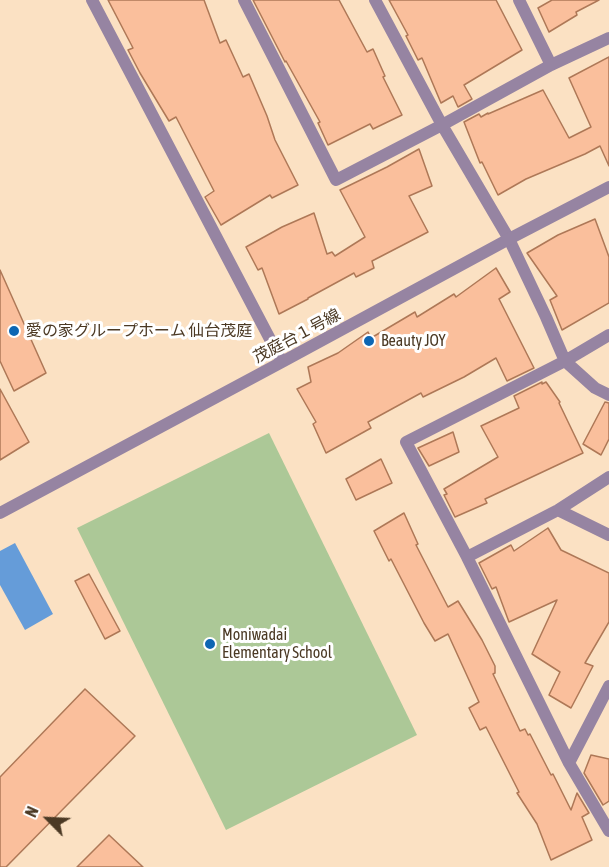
<!DOCTYPE html>
<html>
<head>
<meta charset="utf-8">
<style>
  body { margin:0 }
  #map { position:relative; width:609px; height:867px; overflow:hidden; background:#fbe1c3; font-family:"Asap Condensed",sans-serif }
  canvas { display:block }
  .north { position:absolute; left:18px; top:789px; width:60px; height:60px; -webkit-text-stroke:4px #fff; paint-order:stroke; rotate:294deg; font-size:16px; font-weight:700; line-height:24px; text-align:center; color:#4b3924 }
  .north::after { content:''; display:block; margin:auto; width:21px; height:27px; background:#4b3924; clip-path:polygon(50% 0,100% 100%,50% 72%,0 100%) }
</style>
</head>
<body>
<div id="map">
<canvas width="609" height="867"></canvas>
<div class="north">N</div>
</div>
<script>
const g = document.querySelector('canvas').getContext('2d');
g.lineJoin = 'round';
function fillPath(path, color) { g.fillStyle = color; g.fill(path, 'evenodd'); }
const shape = rows => new Path2D(rows.map(r => 'M' + r).join(''));
function strokePath(path, color, width, dash) { g.strokeStyle = color; g.lineWidth = width; g.lineCap = dash ? 'butt' : 'round'; g.setLineDash(dash || []); g.stroke(path); }
function write(font, color, halo, rows, align = 'center') {
  g.font = font + ' "Asap Condensed","Noto Sans JP",sans-serif'; g.lineWidth = 6; g.setLineDash([]); g.textBaseline = 'middle'; g.strokeStyle = halo; g.fillStyle = color; for (const [text, x, y, turn = 0] of rows) {
    g.save(); g.translate(x, y); g.rotate((+turn || 0) * Math.PI / 180); g.textAlign = isNaN(turn) ? turn : align; if (halo) g.strokeText(text, 0, 0); g.fillText(text, 0, 0); g.restore();
  }
}
const green = shape([
  [269,433,417,735,226,830,77,528]
]);
const water = shape([
  [15,543,53,614,25,630,0,585,0,551]
]);
const building = shape([
  [108,0,204,0,220,43,226,40,243,77,249,74,267,116,275,140,298,185,272,198,270,195,221,225,205,197,214,191,176,117,169,121,140,73,128,50,133,48,108,0],
  [253,0,339,0,367,52,373,49,385,76,383,77,402,115,373,129,370,124,328,145,318,123,320,122,286,61,285,62,253,0],
  [389,0,496,0,522,50,464,85,472,99,458,107,453,96,441,103,422,58,418,60,406,36,408,35,389,0],
  [552,0,599,0,576,12,577,15,549,32,538,8,552,0],
  [609,57,609,166,600,146,585,154,526,179,498,195,482,162,480,163,464,122,479,114,481,117,488,113,488,114,543,90,569,138,591,127,569,78,609,57],
  [419,149,432,186,409,196,428,232,372,261,374,268,356,277,354,273,308,298,308,299,279,314,262,268,258,270,246,247,282,227,314,213,327,254,332,252,335,256,365,237,340,190,387,167,419,149],
  [595,219,609,257,609,303,562,330,550,300,557,296,527,253,558,235,595,219],
  [496,268,510,292,499,299,534,368,507,381,496,358,464,377,423,397,421,393,368,422,371,428,326,453,313,424,316,422,297,389,311,382,308,367,338,353,368,332,371,338,415,312,417,317,454,294,456,297,496,268],
  [0,270,46,373,14,391,0,361,0,270],
  [542,382,542,384,546,382,560,402,559,403,583,453,485,499,487,503,455,517,444,495,447,494,444,489,498,457,481,426,519,408,514,396,542,382],
  [0,389,29,442,0,460,0,389],
  [605,402,609,403,609,439,601,455,583,444,605,402],
  [453,432,459,452,429,466,418,448,453,432],
  [381,459,392,483,356,500,346,479,381,459],
  [404,513,418,544,416,545,448,607,458,601,482,640,495,666,495,673,493,674,520,731,525,729,528,735,530,734,551,775,553,774,571,810,577,793,589,813,582,817,592,840,551,860,537,824,517,793,519,792,486,727,480,730,469,708,479,702,448,634,435,641,424,623,391,559,389,561,374,531,404,513],
  [548,528,561,550,609,573,609,622,585,663,593,666,571,708,549,695,560,672,532,654,557,600,509,622,496,587,492,589,479,563,511,545,514,551,548,528],
  [89,574,120,631,105,639,75,581,89,574],
  [85,689,135,736,6,867,0,867,0,777,85,689],
  [591,755,609,759,609,801,603,805,584,773,591,755],
  [109,835,143,867,77,867,109,835]
]);
const minor = shape([
  [244,0,336,180,442,125,551,65,609,38],
  [375,0,442,125,509,239,546,317,565,361,595,388,609,395],
  [519,0,551,65],
  [609,335,565,361,406,442,467,557,569,763,609,831],
  [558,510,609,535],
  [467,557,558,510,609,477],
  [569,763,609,686]
]);
const tertiary = shape([
  [92,0,282,362],
  [0,513,282,362,509,239,609,187]
]);
const markers = [
  [14,331,6,"#0e66b3"],
  [369,341,6,"#0e66b3"],
  [210,644,6,"#0e66b3"]
];
const poiNames = [
  ["愛の家グループホーム 仙台茂庭",26,331],
  ["Beauty JOY",381,341],
  ["Moniwadai",222,635],
  ["Elementary School",222,653]
];
const streetNames = [
  ["茂庭台１号線",297,336,-28]
];
fillPath(green, '#acc897');
fillPath(water, '#659cd9');
fillPath(building, '#fabf9c');
strokePath(building, '#ae7857', 1.5);
strokePath(minor, '#9684a2', 12);
strokePath(tertiary, '#9684a2', 12);
for (const [x, y, r, color] of markers) { const dot = new Path2D(); dot.arc(x, y, r, 0, 2 * Math.PI); g.fillStyle = color; g.fill(dot); strokePath(dot, '#fff', 2); }
write('16px', '#4b3924', '#fff', poiNames, 'left');
write('16px', '#4b3924', '#fff', streetNames);
</script>
</body>
</html>
